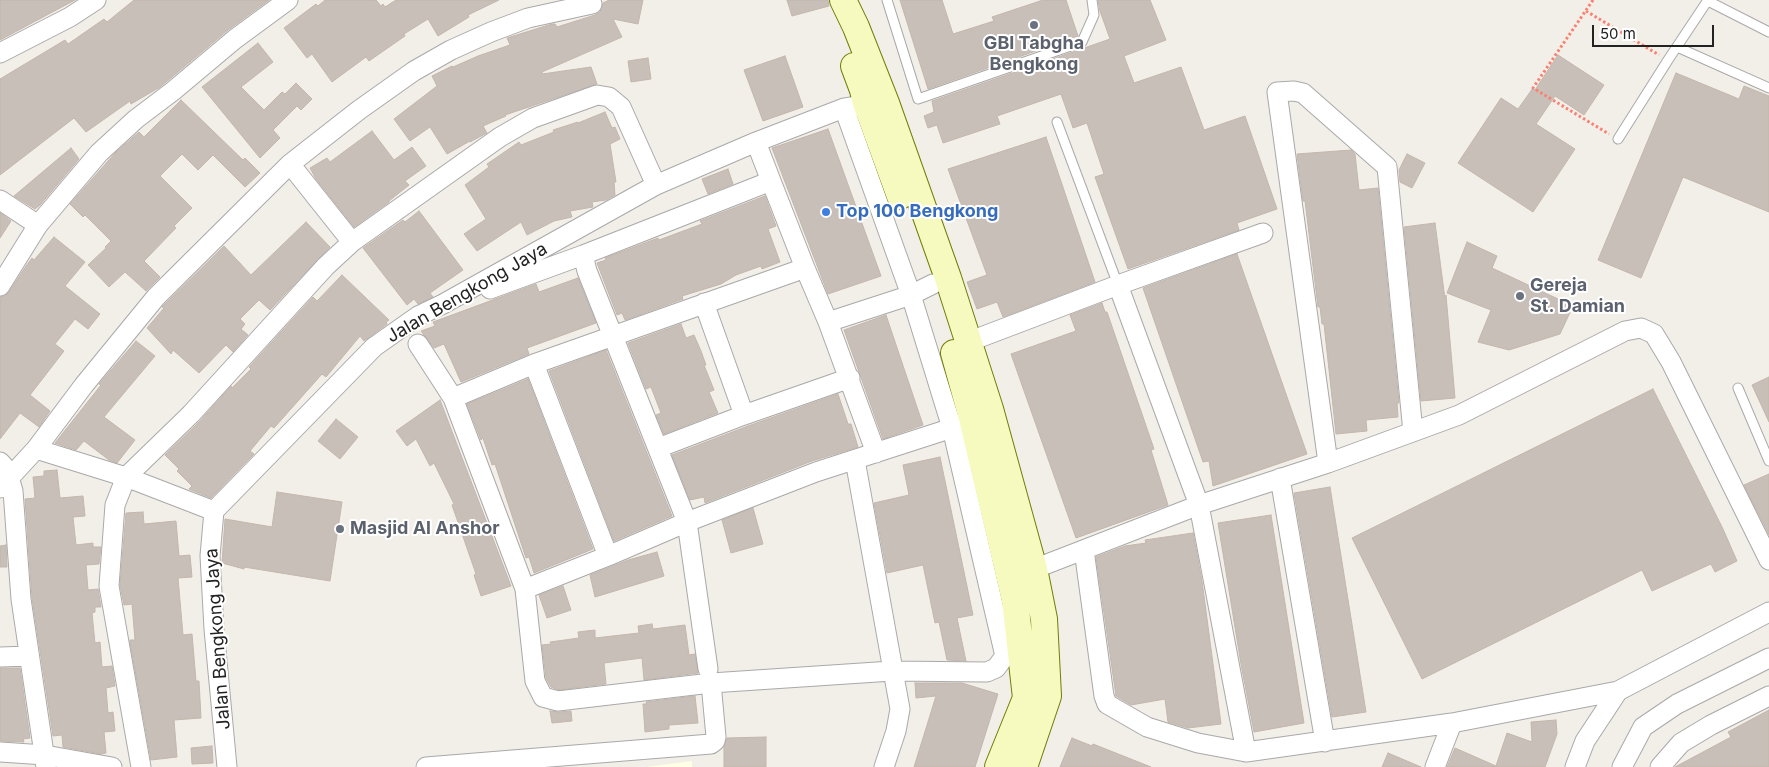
<!DOCTYPE html>
<html>
<head>
<meta charset="utf-8">
<style>
  body { margin:0 }
  #map { position:relative; width:1769px; height:767px; overflow:hidden; background:#f2efe9; font-family:Inter,sans-serif }
  canvas { display:block }
  .scale { position:absolute; left:1592px; top:25px; width:122px; height:22px; box-sizing:border-box; border:2px solid #222; border-top:0; padding-left:6px; font-size:15px; line-height:18px; white-space:nowrap; color:#222; -webkit-text-stroke:4px #fff; paint-order:stroke }
</style>
</head>
<body>
<div id="map">
<canvas width="1769" height="767"></canvas>
<div class="scale">50 m</div>
</div>
<script>
const g = document.querySelector('canvas').getContext('2d');
g.lineJoin = 'round';
function fillPath(path, color) { g.fillStyle = color; g.fill(path, 'evenodd'); }
const shape = rows => new Path2D(rows.map(r => 'M' + r).join(''));
function strokePath(path, color, width, dash) { g.strokeStyle = color; g.lineWidth = width; g.lineCap = dash ? 'butt' : 'round'; g.setLineDash(dash || []); g.stroke(path); }
function write(font, color, halo, rows, align = 'center') {
  g.font = font + ' Inter,sans-serif'; g.lineWidth = 4; g.setLineDash([]); g.textBaseline = 'middle'; g.strokeStyle = halo; g.fillStyle = color; for (const [text, x, y, turn = 0] of rows) {
    g.save(); g.translate(x, y); g.rotate((+turn || 0) * Math.PI / 180); g.textAlign = isNaN(turn) ? turn : align; if (halo) g.strokeText(text, 0, 0); g.fillText(text, 0, 0); g.restore();
  }
}
const education = shape([
  [692,761,692,767,646,767]
]);
const building = shape([
  [0,0,75,0,0,40,0,0],
  [134,0,269,0,228,30,160,87,131,104,130,101,86,132,74,118,0,175,0,79,65,40,68,44,104,19,107,22,134,0],
  [325,0,376,0,381,6,383,4,385,7,396,0,499,0,468,15,469,17,438,36,428,19,404,34,405,36,369,61,366,57,332,82,312,54,307,58,284,28,316,4,318,6,325,0],
  [609,0,643,0,638,24,613,19,622,37,542,72,542,74,591,67,597,84,505,115,506,116,483,126,487,133,483,135,470,142,470,141,447,154,430,127,410,141,394,119,437,86,432,76,452,66,453,67,478,56,510,45,507,38,552,24,555,24,557,27,595,15,600,12,603,3,609,0],
  [787,0,828,0,829,6,792,16,787,0],
  [900,0,942,0,953,34,994,21,992,17,1043,0,1066,0,1078,36,928,89,900,0],
  [1098,0,1150,0,1166,40,1124,56,1134,83,1181,67,1204,130,1245,116,1277,209,1237,223,1239,230,1128,269,1095,177,1104,174,1087,123,1073,128,1061,94,997,116,1000,124,943,143,937,125,928,128,924,116,934,112,932,101,1110,39,1100,11,1098,0],
  [258,43,273,62,241,87,264,110,282,92,285,94,296,83,312,99,301,110,297,106,273,130,280,138,260,158,202,87,258,43],
  [1558,55,1604,85,1584,115,1555,96,1536,124,1575,149,1533,212,1458,163,1501,98,1518,109,1533,88,1535,90,1558,55],
  [785,56,803,107,763,121,744,70,785,56],
  [648,58,651,79,631,82,628,61,648,58],
  [1676,73,1739,99,1744,86,1769,96,1769,212,1683,177,1641,278,1598,260,1676,73],
  [181,100,243,160,245,158,260,173,245,187,213,155,198,170,182,154,160,176,192,208,174,226,176,228,144,261,160,277,146,291,125,272,109,287,88,265,106,248,105,247,111,241,85,215,83,217,70,204,116,152,139,132,144,137,181,100],
  [605,112,612,128,615,127,620,139,610,144,616,182,614,182,615,195,606,200,592,202,593,207,570,211,572,217,554,221,527,235,521,222,477,251,464,234,486,219,465,185,489,167,487,164,519,142,521,145,554,132,553,130,578,122,578,123,605,112],
  [828,129,881,276,828,294,772,148,828,129],
  [372,131,394,160,412,147,426,166,405,181,409,185,389,201,389,202,354,227,316,179,310,168,327,158,330,162,372,131],
  [1046,137,1095,282,1003,317,997,302,977,309,967,282,987,275,948,169,1046,137],
  [71,148,79,159,40,205,35,209,14,196,71,148],
  [1351,150,1355,154,1359,190,1378,188,1399,403,1397,403,1398,417,1366,420,1367,431,1336,434,1324,324,1322,324,1320,307,1318,307,1305,201,1303,201,1297,154,1351,150],
  [1407,154,1425,163,1412,188,1400,182,1399,170,1407,154],
  [728,169,733,184,708,194,702,179,728,169],
  [765,196,776,226,768,229,780,262,762,269,761,266,736,275,721,284,682,296,683,299,625,320,622,313,617,315,597,263,606,260,605,258,658,238,659,240,702,224,700,221,765,196],
  [419,211,463,270,430,293,433,297,418,304,414,299,407,305,363,248,403,220,405,222,419,211],
  [0,213,11,221,0,238,0,213],
  [306,222,330,247,270,310,259,300,240,319,245,324,241,329,248,335,233,352,226,345,199,373,173,350,171,354,147,328,164,308,162,307,164,305,224,246,251,275,306,222],
  [1435,223,1445,299,1446,295,1455,398,1421,401,1404,227,1435,223],
  [54,237,85,262,65,286,100,314,88,329,75,319,55,344,64,351,30,395,50,411,39,427,20,413,0,439,0,297,5,296,9,292,26,266,32,258,34,260,54,237],
  [1467,242,1497,256,1492,268,1573,306,1560,334,1509,350,1478,342,1491,310,1447,293,1467,242],
  [1237,254,1307,454,1213,486,1209,461,1203,462,1143,288,1237,254],
  [342,275,389,320,386,322,387,324,364,341,360,336,326,377,322,374,274,428,271,426,250,451,254,454,211,498,189,489,192,486,177,471,179,469,165,455,199,422,231,386,232,388,251,369,249,367,313,297,317,301,342,275],
  [578,278,596,323,527,348,529,354,461,382,444,344,434,348,421,331,435,326,433,322,536,284,539,292,578,278],
  [1102,303,1105,312,1107,312,1154,449,1151,450,1168,505,1076,538,1011,354,1076,331,1070,315,1102,303],
  [886,315,923,425,883,439,844,330,886,315],
  [681,324,686,338,694,335,701,351,706,365,704,365,714,390,709,392,718,413,664,434,656,415,661,413,651,387,646,389,628,343,681,324],
  [136,341,155,356,104,417,135,440,117,463,109,460,84,441,76,450,55,443,101,385,99,384,136,341],
  [606,350,672,516,614,541,549,371,606,350],
  [1769,377,1769,422,1752,385,1769,377],
  [528,379,593,549,534,573,529,557,526,558,495,464,492,465,483,438,481,440,467,404,528,379],
  [1653,389,1723,529,1737,561,1715,572,1711,564,1652,591,1642,570,1422,679,1352,538,1653,389],
  [838,394,848,424,851,424,858,447,812,461,705,503,704,497,690,500,672,455,748,426,838,394],
  [440,400,511,586,481,596,474,575,476,574,452,505,454,504,434,463,430,466,416,439,407,446,396,431,440,400],
  [336,419,358,437,340,459,318,441,336,419],
  [940,457,973,615,957,618,966,661,947,660,939,622,935,623,923,565,887,573,874,503,909,495,903,465,940,457],
  [57,470,60,498,83,496,85,516,73,517,76,545,93,543,93,547,101,547,99,564,86,565,88,590,98,589,101,607,95,607,95,612,92,613,95,643,100,642,102,667,112,666,115,686,106,688,108,713,113,712,115,731,104,732,106,753,101,754,63,747,62,735,53,736,32,598,25,499,35,498,33,477,44,476,44,471,57,470],
  [1769,474,1769,535,1744,485,1769,474],
  [1330,487,1366,712,1332,717,1294,493,1330,487],
  [277,492,342,502,330,581,244,567,244,569,222,563,225,519,272,527,277,492],
  [753,508,763,544,731,553,722,520,753,508],
  [143,512,144,524,176,521,179,556,190,555,192,577,178,578,183,635,192,634,196,681,199,681,201,718,174,720,177,757,151,760,130,642,130,640,135,640,132,604,124,605,120,585,126,513,143,512],
  [1271,515,1304,723,1254,732,1241,664,1218,523,1271,515],
  [1193,533,1202,581,1221,724,1188,728,1168,722,1165,699,1131,705,1116,696,1096,557,1125,546,1146,543,1145,540,1193,533],
  [6,545,7,567,0,567,0,546,6,545],
  [657,552,664,576,595,597,590,575,628,560,657,552],
  [563,586,571,610,547,618,539,595,563,586],
  [652,624,653,629,685,625,689,655,695,654,698,673,644,680,642,658,604,663,606,684,559,690,551,687,546,678,542,645,551,644,550,642,579,638,578,632,595,630,595,638,639,633,638,626,652,624],
  [0,668,20,668,30,738,23,739,24,742,0,741,0,668],
  [915,683,962,683,998,694,975,767,914,767,936,696,916,698,915,683],
  [695,696,698,723,669,725,669,729,645,732,643,704,647,704,646,702,695,696],
  [1769,710,1769,767,1675,767,1731,737,1728,732,1769,710],
  [550,711,559,712,571,711,572,721,552,723,550,711],
  [1556,720,1557,734,1545,767,1447,767,1455,748,1496,766,1507,733,1532,742,1531,722,1556,720],
  [766,737,766,767,724,767,724,747,727,738,766,737],
  [1072,738,1092,746,1093,744,1151,767,1060,767,1072,738],
  [212,746,213,763,192,764,191,748,212,746],
  [1388,753,1421,767,1382,767,1388,753]
]);
const path = shape([
  [1593,0,1533,88,1609,134],
  [1586,11,1659,55]
]);
const lane = shape([
  [887,0,918,99,1082,42,1094,15,1092,0],
  [1708,1,1769,32],
  [1677,47,1769,88],
  [1057,122,1118,285],
  [1618,139,1668,60,1708,0],
  [1738,388,1769,461]
]);
const street = shape([
  [0,53,70,17,96,0],
  [290,164,352,242],
  [771,181,805,268,828,322,876,453],
  [0,200,38,225],
  [583,255,587,271,687,522,708,669],
  [1118,285,1199,505,1246,752],
  [0,286,38,225,99,153,136,119,173,91,235,39,288,0],
  [490,289,583,255,771,181,756,142],
  [704,303,744,415],
  [828,322,911,295,933,284],
  [968,342,1118,285,1263,233],
  [418,344,453,398,525,589,535,681,543,697,558,701,711,683,892,671,987,672,996,668,1005,656,952,428,911,295,844,108],
  [534,364,608,556],
  [453,398,534,364,805,268],
  [658,448,744,415,850,378],
  [36,449,126,477,214,511],
  [855,460,900,709,896,731,884,767],
  [0,462,7,470,13,491,21,599,46,767],
  [1328,463,1277,92,1294,91,1303,93,1387,167,1413,432],
  [1280,478,1325,742],
  [0,488,36,449,84,385,156,297,290,164,359,110,414,71,451,50,491,32,528,18,592,4],
  [1084,550,1104,696,1107,704,1147,727,1198,743,1246,752,1452,723,1618,691,1769,612],
  [1034,569,1199,505,1328,463,1459,415,1625,331,1641,328,1654,334,1671,362,1769,560],
  [525,589,608,556,687,522,816,472,952,428,964,422],
  [0,657,29,656],
  [0,752,45,755,112,767],
  [141,767,109,586,115,505,126,477,191,414,326,266,352,242,500,137,533,118,597,95,609,97,621,107,656,185],
  [227,767,214,629,210,556,214,511,374,347,418,316,443,304,656,185,756,142,844,108,856,106],
  [426,767,711,744,715,741,716,737,711,683],
  [1435,767,1452,723],
  [1575,767,1585,741,1618,691],
  [1622,767,1643,727,1677,704,1769,658],
  [1660,767,1681,743,1711,725,1769,696]
]);
const secondary = shape([
  [843,0,856,27,886,103,948,278,990,409,1034,569,1044,619,1048,696,1024,767],
  [854,66,863,90,866,103,900,196],
  [954,353,972,418,1015,600,1026,698,998,767]
]);
const markers = [
  [1034,25,5,"#6b7280"],
  [826,212,5,"#3f7fe0"],
  [1520,296,5,"#6b7280"],
  [340,529,5,"#6b7280"]
];
const worshipNames = [
  ["GBI Tabgha",1034,44,"center"],
  ["Bengkong",1034,65,"center"],
  ["Gereja",1530,286],
  ["St. Damian",1530,307],
  ["Masjid Al Anshor",350,529]
];
const shopNames = [
  ["Top 100 Bengkong",836,212]
];
const streetNames = [
  ["Jalan Bengkong Jaya",467,293,-30],
  ["Jalan Bengkong Jaya",218,639,-94]
];
fillPath(education, '#ffffe5');
fillPath(building, '#c7bfb8');
strokePath(building, '#c4b6ab', 1);
strokePath(lane, '#a9a9a9', 11);
strokePath(street, '#a9a9a9', 21);
strokePath(secondary, '#707d05', 28);
strokePath(path, '#fa8072', 3, [2.5, 2.5]);
strokePath(lane, '#fff', 9);
strokePath(street, '#fff', 19);
strokePath(secondary, '#f7fabf', 26);
for (const [x, y, r, color] of markers) { const dot = new Path2D(); dot.arc(x, y, r, 0, 2 * Math.PI); g.fillStyle = color; g.fill(dot); strokePath(dot, '#fff', 2); }
write('bold 18px', '#5b616d', '#fff', worshipNames, 'left');
write('bold 18px', '#366cbe', '#fff', shopNames, 'left');
write('18px', '#222', '#fff', streetNames);
</script>
</body>
</html>
